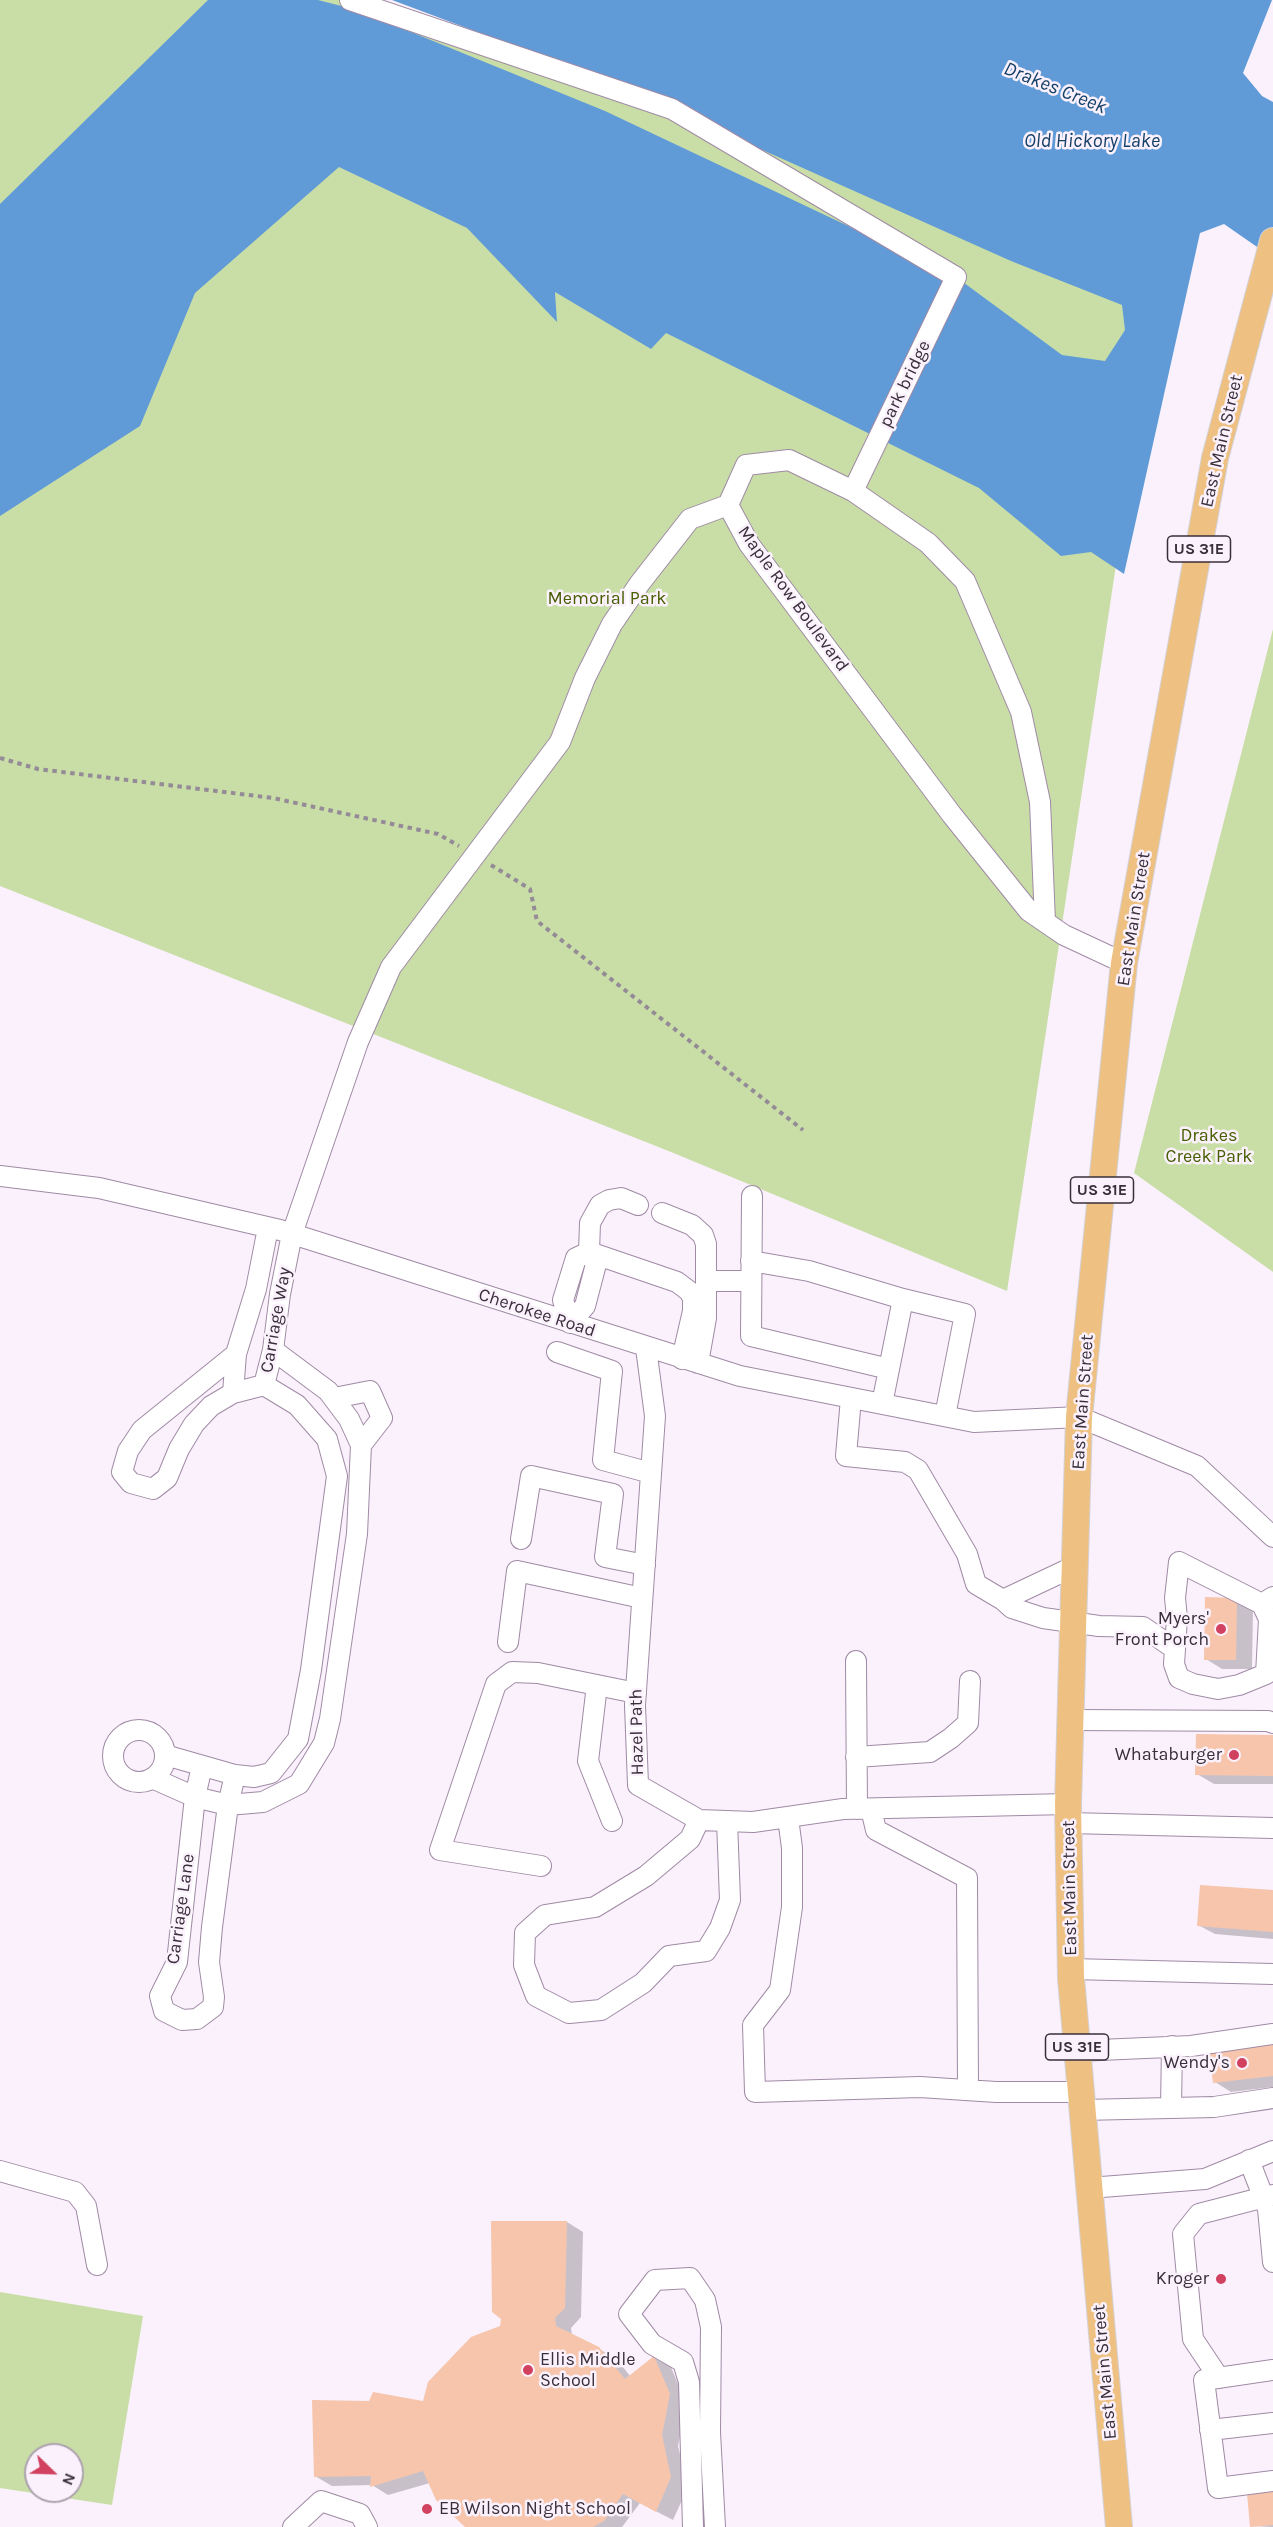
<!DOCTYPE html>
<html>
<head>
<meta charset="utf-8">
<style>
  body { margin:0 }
  #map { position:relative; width:1273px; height:2527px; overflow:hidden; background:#faf1fc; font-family:Karla,sans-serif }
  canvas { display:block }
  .north { position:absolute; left:24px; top:2443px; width:60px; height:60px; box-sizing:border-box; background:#faf1fc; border:2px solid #aca3ae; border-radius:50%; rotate:113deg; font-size:16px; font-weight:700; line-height:24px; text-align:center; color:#382f3a }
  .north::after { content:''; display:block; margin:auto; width:21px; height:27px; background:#d14160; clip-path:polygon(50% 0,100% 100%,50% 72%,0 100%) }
</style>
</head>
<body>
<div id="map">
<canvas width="1273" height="2527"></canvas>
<div class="north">N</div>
</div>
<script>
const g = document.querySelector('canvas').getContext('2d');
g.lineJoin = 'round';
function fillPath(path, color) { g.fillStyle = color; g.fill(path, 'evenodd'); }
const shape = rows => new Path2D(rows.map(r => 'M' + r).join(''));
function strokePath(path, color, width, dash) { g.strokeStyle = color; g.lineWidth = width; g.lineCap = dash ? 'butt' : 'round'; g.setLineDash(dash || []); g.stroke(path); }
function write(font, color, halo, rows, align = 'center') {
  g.font = font + ' Karla,sans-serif'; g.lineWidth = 5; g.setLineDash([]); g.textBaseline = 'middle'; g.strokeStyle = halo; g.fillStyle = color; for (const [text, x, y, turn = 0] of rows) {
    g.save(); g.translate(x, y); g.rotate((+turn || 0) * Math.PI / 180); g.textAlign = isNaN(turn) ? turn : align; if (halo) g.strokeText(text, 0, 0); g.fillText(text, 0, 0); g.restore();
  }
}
const green = shape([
  [0,0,361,0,1161,265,1007,1291,671,1152,0,886],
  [1273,629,1273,1272,1134,1173],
  [0,2292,143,2316,112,2505,0,2488],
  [36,2455,72,2455,72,2491,36,2491]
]);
const water = shape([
  [208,0,318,0,357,10,605,111,956,277,1062,355,1105,361,1125,330,1122,305,1011,261,608,81,392,0,1272,0,1243,73,1262,96,1273,102,1273,258,1224,224,1200,233,1124,574,1091,552,1061,556,979,488,666,333,651,349,555,292,557,322,467,228,339,167,195,293,140,426,0,516,0,204]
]);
const shadow = shape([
  [1236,1599,1253,1609,1252,1669,1222,1669,1206,1659],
  [1273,1736,1273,1784,1214,1784,1197,1774],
  [1273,1892,1273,1939,1215,1934,1198,1925],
  [1273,2043,1273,2087,1231,2092,1215,2082],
  [567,2222,583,2232,581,2317,571,2328,572,2335,616,2358,630,2376,654,2358,671,2367,686,2404,678,2446,688,2487,673,2520,640,2503,622,2527,467,2527,430,2483,388,2495,372,2485,332,2486,315,2476,424,2403,502,2328],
  [1273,2492,1273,2527,1252,2526]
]);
const building = shape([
  [1205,1597,1237,1598,1236,1660,1204,1660],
  [1196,1734,1273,1735,1273,1776,1195,1775],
  [1200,1885,1273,1890,1273,1932,1197,1926],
  [1273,2042,1273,2076,1213,2083,1209,2050],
  [491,2221,567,2221,565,2308,555,2318,556,2326,599,2347,625,2379,654,2356,670,2394,662,2435,671,2477,656,2512,623,2494,604,2521,593,2527,465,2527,436,2500,423,2471,370,2487,371,2476,314,2477,312,2400,369,2401,373,2392,423,2401,428,2382,471,2337,500,2326,501,2319,492,2312],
  [1273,2490,1273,2525,1250,2527,1247,2493]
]);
const path = shape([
  [0,758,38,769,273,798,438,834,459,846],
  [491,865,530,889,537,921,803,1130]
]);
const minor = shape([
  [350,0,672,109,956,277,853,491],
  [1045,922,1040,802,1021,712,965,581,928,543,853,491,789,460,746,465,728,505,749,544,952,815,1029,911,1045,922,1064,935,1124,963],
  [0,1176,99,1188,280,1230,740,1376,974,1422,1079,1417,1197,1466,1273,1537],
  [752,1196,751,1336,889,1369],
  [638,1205,621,1198,609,1200,600,1205,590,1223,589,1252,677,1282,689,1291,693,1298,693,1311,682,1359],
  [662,1213,692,1225,703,1235,706,1244,706,1318,698,1363],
  [589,1252,596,1264,585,1306,570,1323,563,1300,576,1258,589,1252],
  [751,1261,809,1271,903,1299],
  [707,1281,751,1281],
  [646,1348,655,1416,635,1705,638,1785,699,1820,753,1822,843,1809,1068,1804],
  [557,1352,612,1371,603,1460,651,1473],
  [236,1354,142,1430,128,1451,122,1472,131,1483,153,1489,167,1478,179,1449,194,1424,211,1406,233,1393,264,1385],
  [264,1385,273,1350,280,1294,292,1234,358,1042,391,967,560,742,585,678,612,624,640,583,690,519,728,505],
  [233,1393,236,1354,256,1289,268,1228],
  [334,1398,370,1391,382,1418,361,1445],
  [851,1398,846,1456,905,1462,918,1470,967,1554,976,1584,1003,1600],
  [882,1404,903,1299,965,1314,945,1416],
  [521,1539,531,1476,613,1494,605,1557,645,1565],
  [1075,1566,1003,1600,1012,1608,1043,1618,1099,1626,1143,1627,1175,1649,1174,1664,1179,1678,1193,1684,1218,1689,1239,1685,1266,1674,1269,1619,1262,1604,1273,1597],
  [508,1642,517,1571,642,1598],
  [1175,1649,1177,1618,1175,1598,1179,1562,1262,1604],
  [856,1661,857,1809],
  [597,1685,588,1761,612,1821],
  [1071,1720,1268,1721,1273,1723],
  '113 1756a26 26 0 1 1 52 0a26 26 0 1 1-52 0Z',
  [165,1755,235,1775,254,1777,271,1773,298,1739,311,1670,337,1476,327,1439,297,1405,264,1385],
  [856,1757,930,1752,951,1738,968,1723,970,1681],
  [235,1775,228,1805,212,1927,209,1962,214,1997,213,2007,197,2019,182,2020,164,2011,160,1996,177,1962,195,1797,228,1805,263,1802,299,1784,324,1743,330,1719,357,1534,361,1445,349,1419,328,1391,273,1350],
  [152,1778,195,1797,202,1766],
  [871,1809,876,1830,967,1878,968,2090],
  [788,1818,792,1848,792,1907,780,1990,753,2025,755,2092,920,2087,996,2092,1081,2092],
  [699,1820,690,1839,646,1876,595,1907,545,1915,525,1933,524,1965,536,1996,569,2013,601,2010,643,1983,669,1956,706,1951,720,1928,730,1900,727,1821],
  [1069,1823,1273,1828],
  [541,1866,440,1850,496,1684,512,1672,538,1673,636,1693],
  [1071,1969,1273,1974],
  [1077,2051,1191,2046,1273,2034],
  [1171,2108,1172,2046],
  [1082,2110,1214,2107,1273,2098],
  [1249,2160,1268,2209,1273,2262],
  [0,2171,75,2192,86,2206,97,2265],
  [1089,2188,1205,2179,1273,2151],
  [1273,2370,1204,2380,1218,2488,1273,2481],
  [1219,2378,1193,2339,1183,2234,1199,2214,1273,2195],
  [1210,2430,1273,2423],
  [293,2527,321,2501,360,2514,367,2527],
  [693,2527,689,2382,683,2362,652,2344,629,2314,655,2280,690,2278,705,2300,711,2327,710,2432,715,2527]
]);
const major = shape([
  [1119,2527,1071,1978,1068,1804,1079,1417,1124,963,1215,458,1273,241]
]);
const markers = [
  [1221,1629,6,"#d14160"],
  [1234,1755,6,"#d14160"],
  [1242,2063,6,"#d14160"],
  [1221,2279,6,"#d14160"],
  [528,2370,6,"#d14160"],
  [427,2509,6,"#d14160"]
];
const shields = [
  [1199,549,63],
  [1102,1190,63],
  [1077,2047,63]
];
const shieldNames = [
  ["US 31E",1199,549],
  ["US 31E",1102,1190],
  ["US 31E",1077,2047]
];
const streetNames = [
  ["park bridge",905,384,-64],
  ["East Main Street",1222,441,-77],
  ["Maple Row Boulevard",793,599,54],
  ["East Main Street",1134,919,-81],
  ["Cherokee Road",537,1313,18],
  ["Carriage Way",276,1320,-80],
  ["East Main Street",1083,1402,-86],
  ["Hazel Path",637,1732,-91],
  ["East Main Street",1070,1888,-91],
  ["Carriage Lane",181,1909,-82],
  ["East Main Street",1105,2372,-95]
];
const parkNames = [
  ["Memorial Park",607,599],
  ["Drakes",1209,1136],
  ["Creek Park",1209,1157]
];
const poiNames = [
  ["Myers'",1209,1619],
  ["Front Porch",1209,1640],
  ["Whataburger",1222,1755],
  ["Wendy's",1230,2063],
  ["Kroger",1209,2279],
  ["Ellis Middle",540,2360,"left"],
  ["School",540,2381,"left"],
  ["EB Wilson Night School",439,2509,"left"]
];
const waterNames = [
  ["Drakes Creek",1055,88,22],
  ["Old Hickory Lake",1092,141]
];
fillPath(green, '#c9dea7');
fillPath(water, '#609bd7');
fillPath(shadow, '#0003');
fillPath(building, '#f6c5ac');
strokePath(minor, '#a08aa5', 22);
strokePath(major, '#d3d1d4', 28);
strokePath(path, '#948b96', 4, [4.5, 4.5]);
strokePath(minor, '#fff', 20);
strokePath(major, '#eec182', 26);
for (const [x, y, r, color] of markers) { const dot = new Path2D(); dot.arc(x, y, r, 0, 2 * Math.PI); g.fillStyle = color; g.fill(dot); strokePath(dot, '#faf1fc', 2); }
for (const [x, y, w] of shields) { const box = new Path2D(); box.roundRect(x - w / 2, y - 13, w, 26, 4.5); g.fillStyle = '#faf1fc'; g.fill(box); strokePath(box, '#382f3a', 1.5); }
write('bold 16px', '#382f3a', null, shieldNames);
write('18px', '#382f3a', '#faf1fc', streetNames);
write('18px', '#475e01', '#faf1fc', parkNames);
write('18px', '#382f3a', '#faf1fc', poiNames, 'right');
write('italic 20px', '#154067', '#faf1fc', waterNames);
</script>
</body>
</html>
